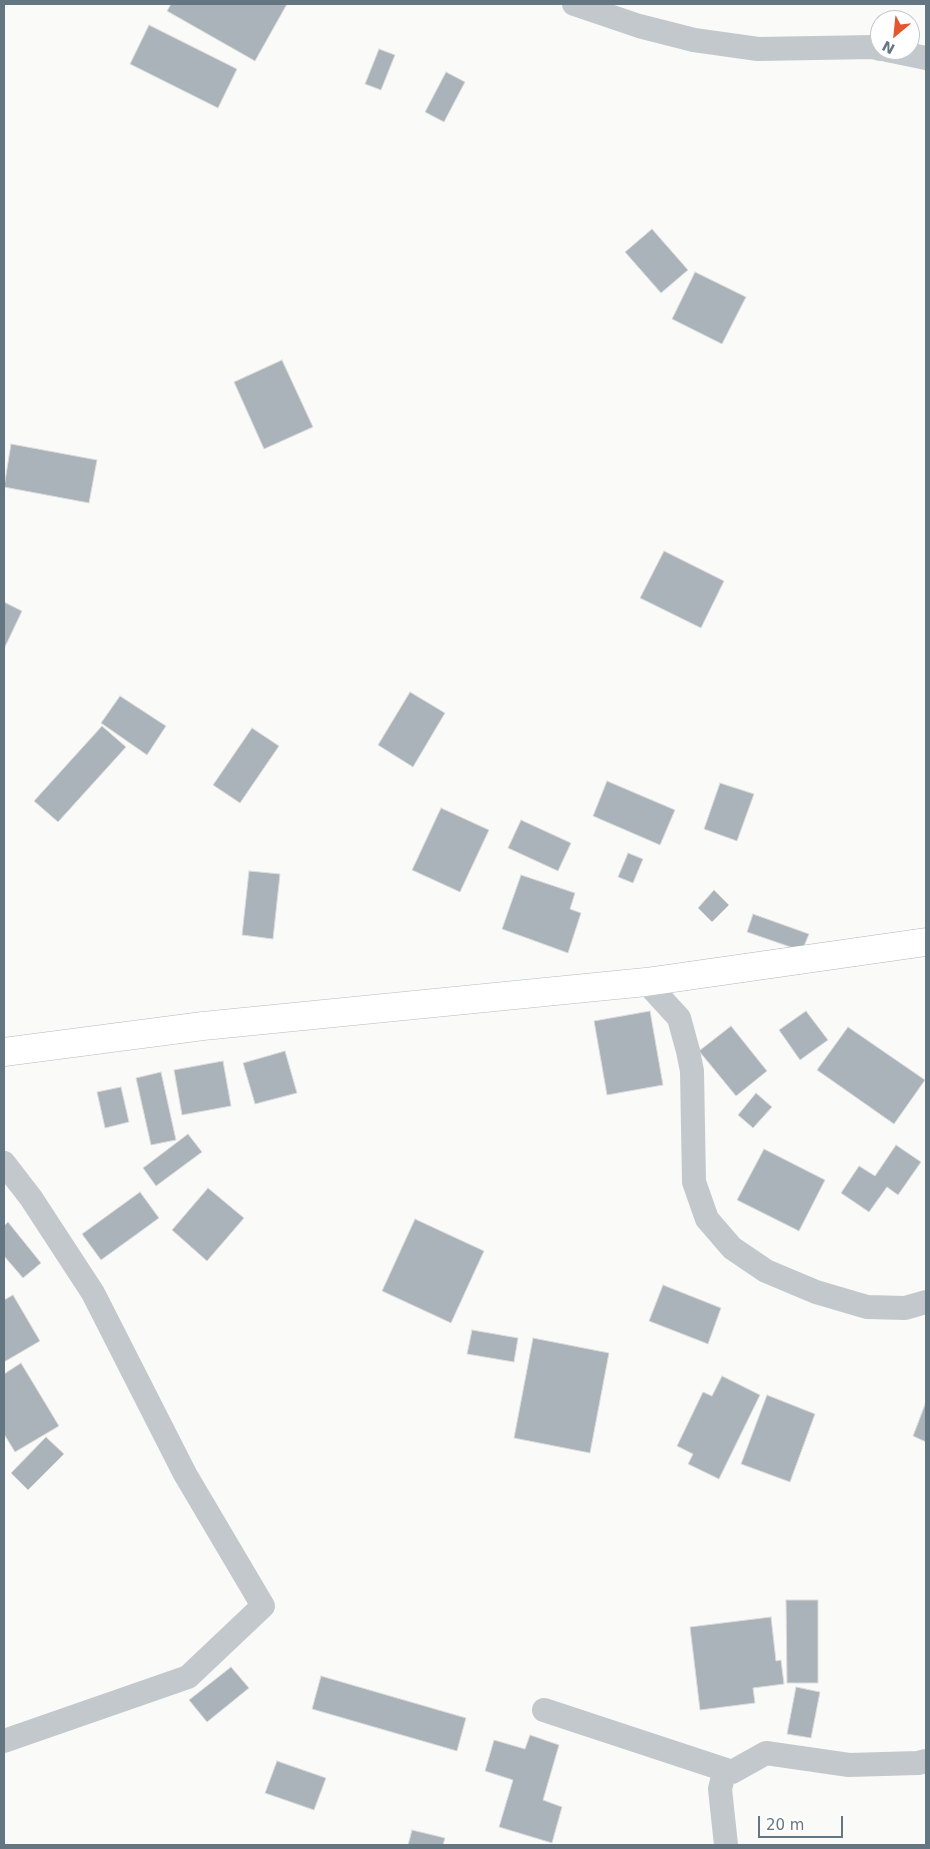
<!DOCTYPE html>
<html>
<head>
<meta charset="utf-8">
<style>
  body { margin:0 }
  #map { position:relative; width:930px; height:1849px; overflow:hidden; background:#fafaf8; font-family:"DejaVu Sans",sans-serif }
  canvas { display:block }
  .frame { position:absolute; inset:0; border:5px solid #657683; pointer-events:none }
  .north { position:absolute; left:870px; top:10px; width:50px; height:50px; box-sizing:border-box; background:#fff; border:1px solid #c1c8cd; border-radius:50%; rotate:208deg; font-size:14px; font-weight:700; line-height:20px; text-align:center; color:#657683 }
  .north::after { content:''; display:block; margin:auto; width:18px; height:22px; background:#e4572e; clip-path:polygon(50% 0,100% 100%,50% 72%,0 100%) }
  .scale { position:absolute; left:758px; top:1816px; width:85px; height:22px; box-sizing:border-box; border:2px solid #657683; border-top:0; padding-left:6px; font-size:15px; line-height:18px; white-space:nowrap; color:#657683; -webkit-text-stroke:4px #fff; paint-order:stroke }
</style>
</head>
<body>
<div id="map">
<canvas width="930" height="1849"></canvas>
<div class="frame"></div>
<div class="north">N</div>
<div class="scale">20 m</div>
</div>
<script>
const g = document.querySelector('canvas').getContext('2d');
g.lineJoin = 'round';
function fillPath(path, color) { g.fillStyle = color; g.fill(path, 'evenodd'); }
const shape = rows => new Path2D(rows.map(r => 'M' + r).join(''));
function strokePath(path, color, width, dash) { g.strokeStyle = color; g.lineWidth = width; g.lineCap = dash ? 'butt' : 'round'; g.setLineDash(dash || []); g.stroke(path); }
const building = shape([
  [171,4,287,4,255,61,167,11,171,4],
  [149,25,237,69,218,108,130,64,149,25],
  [379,49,395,55,381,90,365,84,379,49],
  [446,72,465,82,444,122,425,112,446,72],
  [652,229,688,270,661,293,625,252,652,229],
  [695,272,746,297,722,344,672,319,695,272],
  [282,360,313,427,264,449,234,382,282,360],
  [11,444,97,460,89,503,4,487,11,444],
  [664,551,724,581,701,628,640,598,664,551],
  [4,602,22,611,4,649,4,602],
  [410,692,445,713,413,767,378,745,410,692],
  [120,696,166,726,147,755,101,723,120,696],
  [102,726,126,747,58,822,34,801,102,726],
  [252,728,279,746,240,803,213,785,252,728],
  [607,781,675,810,660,845,593,816,607,781],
  [720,783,754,794,737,841,704,829,720,783],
  [441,808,489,830,460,892,412,870,441,808],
  [521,820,571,843,558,871,508,848,521,820],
  [628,853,643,859,633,883,618,877,628,853],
  [249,871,280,874,273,939,242,935,249,871],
  [521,875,575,893,570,909,581,913,568,953,502,929,521,875],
  [714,890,729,905,712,922,698,908,714,890],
  [753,914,809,934,802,951,747,932,753,914],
  [650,1011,663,1085,607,1095,594,1021,650,1011],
  [806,1011,828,1040,800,1060,779,1030,806,1011],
  [731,1026,767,1071,736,1096,699,1051,731,1026],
  [848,1027,925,1080,894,1124,817,1070,848,1027],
  [285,1051,297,1093,255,1104,243,1063,285,1051],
  [223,1061,231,1106,182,1115,174,1070,223,1061],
  [161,1072,176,1140,151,1145,136,1078,161,1072],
  [121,1087,129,1122,105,1128,97,1092,121,1087],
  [756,1093,772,1107,753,1128,738,1115,756,1093],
  [188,1134,202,1152,156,1186,143,1168,188,1134],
  [896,1145,921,1162,898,1195,887,1187,869,1212,841,1193,859,1166,875,1176,896,1145],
  [764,1149,825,1180,799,1231,737,1200,764,1149],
  [208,1188,244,1218,207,1261,172,1230,208,1188],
  [140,1192,159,1218,101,1260,82,1234,140,1192],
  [415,1219,484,1251,451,1323,382,1291,415,1219],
  [8,1222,41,1263,23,1278,4,1256,4,1226,8,1222],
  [663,1285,721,1308,708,1344,649,1321,663,1285],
  [13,1295,40,1341,4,1362,4,1300,13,1295],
  [472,1330,518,1338,514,1362,467,1354,472,1330],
  [533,1338,609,1353,590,1453,514,1438,533,1338],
  [21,1363,59,1426,15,1452,4,1434,4,1374,21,1363],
  [722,1376,760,1395,719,1479,688,1464,693,1454,677,1446,703,1392,712,1396,722,1376],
  [767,1395,815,1414,790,1482,741,1464,767,1395],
  [926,1402,926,1442,913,1436,926,1402],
  [46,1437,64,1454,28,1490,11,1473,46,1437],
  [786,1600,818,1600,818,1683,787,1683,786,1600],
  [771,1617,776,1661,781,1660,784,1684,753,1688,755,1703,700,1710,690,1627,771,1617],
  [231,1667,249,1688,207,1722,189,1700,231,1667],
  [321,1676,466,1718,457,1751,312,1709,321,1676],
  [796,1687,820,1692,811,1738,787,1734,796,1687],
  [530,1735,559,1745,543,1800,562,1807,552,1843,499,1827,513,1780,485,1771,494,1740,525,1749,530,1735],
  [277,1761,326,1778,314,1810,265,1793,277,1761],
  [412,1830,445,1838,443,1845,408,1845,412,1830]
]);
const street = shape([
  [574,4,639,26,694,40,758,49,873,47,880,49],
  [887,50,926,58],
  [646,982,679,1018,688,1051,692,1071,694,1182,707,1219,732,1248,766,1271,816,1292,867,1307,905,1308,926,1302],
  [4,1163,31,1198,93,1293,185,1474,263,1606,188,1677,4,1741],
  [544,1710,732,1772],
  [726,1845,720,1789,724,1773,732,1772,766,1753,849,1765,918,1763,926,1761]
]);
const secondary = shape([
  [4,1052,203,1026,646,982,926,942]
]);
fillPath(building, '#aab3b9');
strokePath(building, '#dcdcda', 1);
strokePath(secondary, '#b3babf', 29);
strokePath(street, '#c3c8cc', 24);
strokePath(secondary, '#fff', 28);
</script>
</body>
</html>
